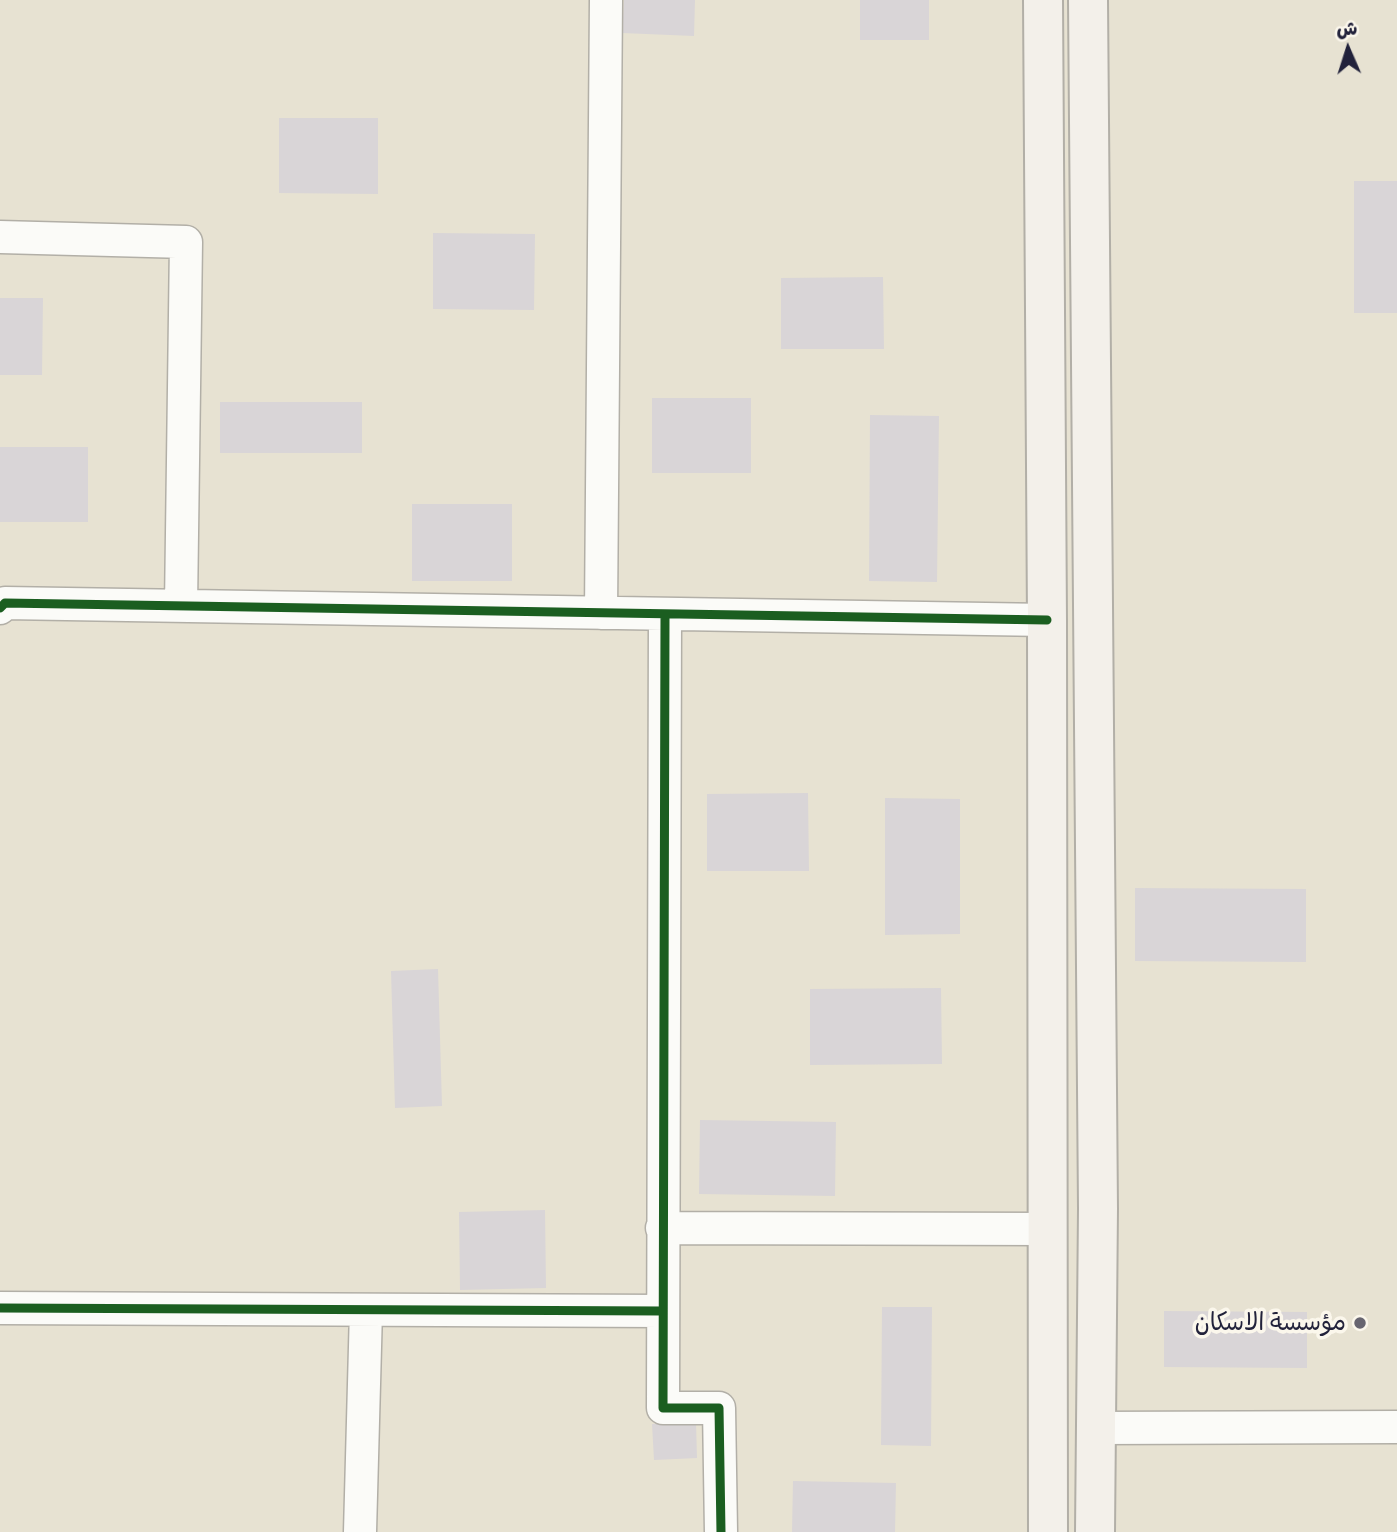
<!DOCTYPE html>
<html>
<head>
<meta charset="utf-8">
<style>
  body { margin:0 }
  #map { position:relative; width:1397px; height:1532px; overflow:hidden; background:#e7e2d2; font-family:Delius,"Playpen Sans Arabic",sans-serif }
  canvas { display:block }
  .north { position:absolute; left:1313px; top:14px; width:70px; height:70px; -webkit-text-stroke:5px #fbf7ec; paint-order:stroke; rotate:357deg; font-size:19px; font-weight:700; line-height:28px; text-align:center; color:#22223b }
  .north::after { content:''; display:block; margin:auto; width:24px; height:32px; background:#22223b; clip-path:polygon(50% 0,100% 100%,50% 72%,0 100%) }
</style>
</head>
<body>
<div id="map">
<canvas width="1397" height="1532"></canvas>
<div class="north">ش</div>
</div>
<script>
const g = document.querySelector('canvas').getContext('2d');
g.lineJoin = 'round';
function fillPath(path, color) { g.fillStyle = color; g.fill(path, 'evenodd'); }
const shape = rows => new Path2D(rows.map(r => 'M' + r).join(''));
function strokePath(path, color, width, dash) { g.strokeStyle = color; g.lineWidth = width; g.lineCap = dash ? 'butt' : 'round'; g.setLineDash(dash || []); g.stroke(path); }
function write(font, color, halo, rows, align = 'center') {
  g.font = font + ' Delius,"Playpen Sans Arabic",sans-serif'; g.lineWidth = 7; g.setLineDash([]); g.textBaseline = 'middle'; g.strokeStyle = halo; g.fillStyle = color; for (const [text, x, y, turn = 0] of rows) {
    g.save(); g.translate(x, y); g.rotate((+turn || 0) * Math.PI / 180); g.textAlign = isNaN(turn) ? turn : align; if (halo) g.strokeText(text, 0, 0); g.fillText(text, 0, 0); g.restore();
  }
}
const building = shape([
  [624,0,695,0,694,36,622,33],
  [860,0,929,0,929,40,860,40],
  [279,118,378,118,378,194,279,193],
  [1354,181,1397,181,1397,313,1354,313],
  [433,233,535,234,534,310,433,309],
  [883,277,884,349,781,349,781,278],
  [0,298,43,298,42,375,0,375],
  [652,398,751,398,751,473,652,473],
  [220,402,362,402,362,453,220,453],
  [870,415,939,416,937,582,869,581],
  [0,447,88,447,88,522,0,522],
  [412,504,512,504,512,581,412,581],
  [808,793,809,871,707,871,707,794],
  [885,798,960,799,960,934,885,935],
  [1135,888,1306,889,1306,962,1135,961],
  [438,969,442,1106,395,1108,391,971],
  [941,988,942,1064,810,1065,810,989],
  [700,1120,836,1122,835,1196,699,1194],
  [545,1210,546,1288,460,1290,459,1212],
  [882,1307,932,1307,931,1446,881,1445],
  [1164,1311,1307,1312,1307,1368,1164,1367],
  [696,1422,697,1458,654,1460,652,1424],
  [793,1481,896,1483,895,1532,792,1532]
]);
const minor = shape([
  [0,237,186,242,181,606],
  [0,608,5,603,1047,620],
  [601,613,606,0],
  [665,614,663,1408,719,1408,721,1532],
  [662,1228,1047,1229],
  [0,1308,662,1311],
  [1096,1428,1397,1427],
  [360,1532,366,1310]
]);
const secondary = shape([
  [1043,0,1047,620,1048,1532],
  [1088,0,1098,1208,1095,1532]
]);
const cycleway = shape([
  [0,608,5,603,1047,620],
  [665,614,663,1408,719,1408,721,1532],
  [0,1308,662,1311]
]);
const markers = [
  [1360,1323,7,"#676570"]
];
const poiNames = [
  ["مؤسسة الاسكان",1346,1323]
];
fillPath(building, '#d9d5d7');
strokePath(minor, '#b2afa7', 35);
strokePath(secondary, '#b2afa7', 42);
strokePath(minor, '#fbfbf8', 32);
strokePath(secondary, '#f3f0ea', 38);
strokePath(cycleway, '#1b5e20', 9);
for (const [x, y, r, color] of markers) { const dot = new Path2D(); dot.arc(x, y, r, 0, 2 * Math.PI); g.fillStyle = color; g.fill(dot); strokePath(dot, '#fbf7ec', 2.5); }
write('24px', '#22223b', '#fbf7ec', poiNames, 'right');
</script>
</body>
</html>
